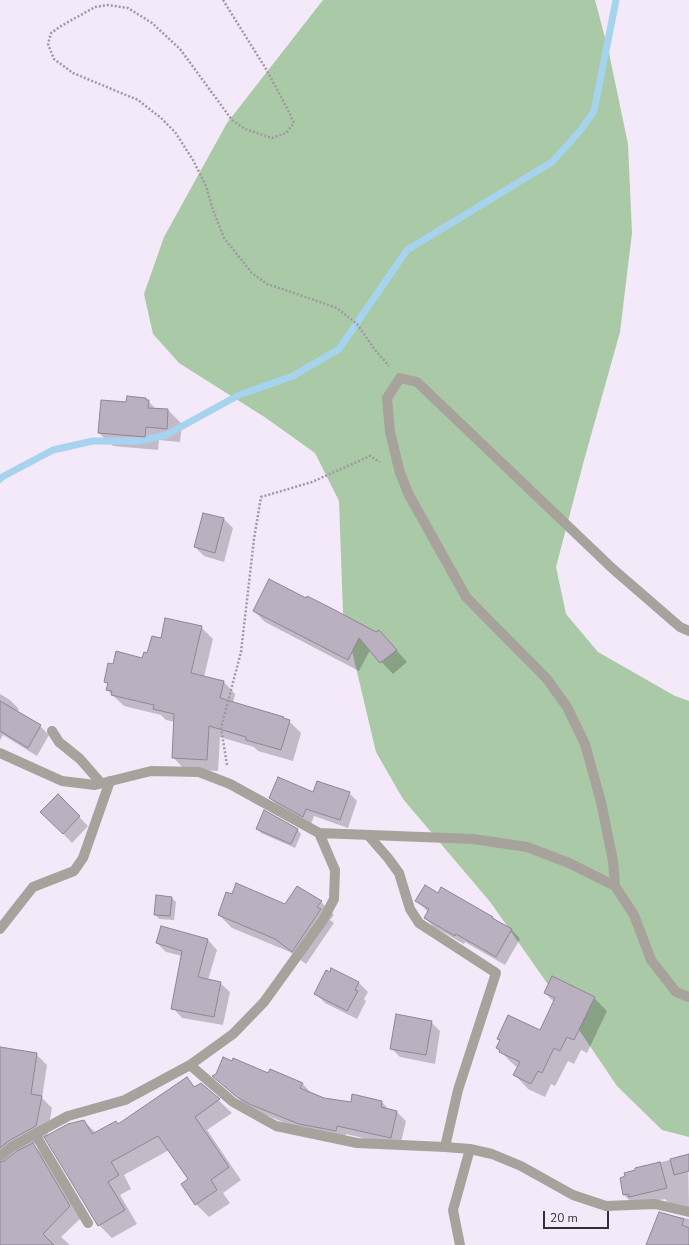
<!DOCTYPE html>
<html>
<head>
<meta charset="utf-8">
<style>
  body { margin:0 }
  #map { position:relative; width:689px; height:1245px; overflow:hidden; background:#f4e9f9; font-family:"Nunito Sans",sans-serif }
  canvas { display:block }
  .scale { position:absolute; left:543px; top:1211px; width:66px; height:18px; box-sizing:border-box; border:2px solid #332f35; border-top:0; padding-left:5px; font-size:12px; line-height:14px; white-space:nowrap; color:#332f35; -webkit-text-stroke:3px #f4e9f9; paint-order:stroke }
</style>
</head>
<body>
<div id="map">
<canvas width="689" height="1245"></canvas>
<div class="scale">20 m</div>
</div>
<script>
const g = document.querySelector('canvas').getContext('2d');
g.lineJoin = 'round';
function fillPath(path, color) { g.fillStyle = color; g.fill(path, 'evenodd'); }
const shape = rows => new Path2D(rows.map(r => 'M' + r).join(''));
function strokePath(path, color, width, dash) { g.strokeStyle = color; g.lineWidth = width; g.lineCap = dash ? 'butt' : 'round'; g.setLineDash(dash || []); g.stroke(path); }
const forest = shape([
  [323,0,595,0,609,53,628,144,632,233,620,332,583,464,556,567,566,614,598,652,675,696,689,701,689,1137,662,1130,617,1086,556,996,491,903,403,799,376,752,343,613,339,501,315,453,266,418,179,363,153,334,144,294,164,237,227,123]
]);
const shadow = shape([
  [146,399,156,409,168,410,182,424,180,442,159,440,158,450,113,446,99,433],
  [204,514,224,519,233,528,224,562,204,556,195,547],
  [254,611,376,633,379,631,407,662,393,674,370,650,359,671,265,622],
  [201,627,213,639,204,677,224,682,235,694,233,703,283,718,286,720,289,721,301,733,293,761,258,751,254,747,220,737,218,771,184,769,173,757,175,722,166,720,161,715,124,706,107,690,109,685,105,681,113,665,143,659,162,639],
  [0,694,10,700,19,709,17,712,40,726,49,735,37,756,3,735,0,740],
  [314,793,349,793,357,801,348,828,314,816,311,824,278,806,270,798],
  [58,795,88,826,72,843,42,812],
  [257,828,297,829,301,834,295,848,261,833],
  [438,894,493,917,497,922,512,930,520,939,505,965,465,942,464,944,434,927,425,918,428,912,417,901],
  [172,898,176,902,174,920,159,919,155,914],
  [321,902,334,915,330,920,334,923,306,964,290,952,232,928,219,915,286,905],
  [162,927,208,940,217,950,208,980,220,983,230,992,223,1025,182,1018,173,1008,182,956,166,952,157,943],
  [332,970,359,983,368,992,364,999,366,1001,357,1019,325,1003,316,994],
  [545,993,594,998,607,1011,587,1053,581,1050,574,1064,568,1061,555,1086,551,1084,545,1097,528,1089,515,1075,518,1068,514,1065,497,1048,500,1041,498,1038,540,1031,554,1002],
  [431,1022,440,1031,435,1064,400,1057,391,1048],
  [0,1048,36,1054,47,1065,42,1098,52,1108,47,1137,84,1121,96,1133,119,1125,187,1078,196,1088,201,1084,232,1113,207,1130,241,1180,223,1193,230,1203,209,1217,196,1204,189,1179,169,1150,124,1175,131,1189,120,1195,137,1224,112,1238,99,1225,46,1137,33,1144,43,1155,81,1218,61,1237,70,1245,0,1245],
  [269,1074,302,1083,311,1093,311,1094,324,1099,352,1103,382,1102,390,1111,397,1112,406,1121,400,1147,346,1134,345,1139,309,1133,259,1112,247,1106,223,1085],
  [688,1155,689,1211,673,1208,665,1199,638,1205,632,1203,624,1195,636,1171,636,1169],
  [659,1213,689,1219,689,1245,651,1245]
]);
const stream = shape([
  [0,479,2,477,53,450,93,441,139,441,166,435,239,395,293,376,339,349,407,250,552,162,580,131,594,111,616,0]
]);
const building = shape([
  [127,396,146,398,146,400,149,400,148,408,168,409,167,429,146,427,145,437,98,433,101,400,126,402,127,396],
  [203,513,224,518,215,553,194,547,203,513],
  [269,579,306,598,307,596,329,607,376,632,379,630,397,650,380,663,359,638,348,660,253,611,269,579],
  [165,618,202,626,191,673,224,681,220,698,284,717,283,718,290,720,281,750,246,740,246,737,209,726,207,760,172,758,174,714,153,709,154,705,111,695,112,691,106,690,108,683,104,682,108,663,113,664,116,651,142,658,144,652,147,653,152,636,161,638,165,618],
  [0,701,41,725,28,748,0,731,0,701],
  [278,777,313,792,317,781,350,792,340,820,306,809,303,817,269,798,278,777],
  [58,794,80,816,63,834,40,812,58,794],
  [264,810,298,829,291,844,256,829,264,810],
  [236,883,285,904,297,886,322,901,317,907,321,909,292,952,275,939,218,915,226,892,232,894,236,883],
  [425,885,438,893,441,887,493,917,492,918,512,929,496,957,456,934,455,936,424,918,429,909,415,901,425,885],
  [156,895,172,897,170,916,154,915,156,895],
  [161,926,208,939,198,977,221,982,214,1017,171,1009,182,951,156,943,161,926],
  [331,968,359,982,355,990,358,991,347,1011,314,994,326,970,330,972,331,968],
  [552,976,595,997,574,1040,567,1037,560,1051,554,1048,542,1073,538,1071,531,1084,513,1075,520,1062,499,1052,500,1050,496,1048,500,1040,497,1039,508,1015,540,1030,555,998,544,993,552,976],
  [396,1014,432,1021,426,1055,390,1049,396,1014],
  [0,1047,37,1053,31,1094,42,1096,36,1126,10,1140,0,1148,0,1047],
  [223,1057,232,1061,233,1058,268,1073,270,1069,303,1083,300,1088,324,1098,351,1102,352,1094,382,1101,381,1107,397,1111,391,1138,337,1126,336,1131,299,1124,249,1104,237,1097,212,1076,216,1074,223,1057],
  [187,1077,194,1087,201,1083,220,1099,195,1117,229,1167,211,1180,217,1190,195,1205,181,1184,188,1179,158,1136,111,1162,119,1175,108,1182,125,1210,98,1226,44,1137,68,1124,84,1120,92,1134,116,1121,118,1124,187,1077],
  [33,1143,70,1206,43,1234,54,1245,0,1245,0,1162,4,1161,17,1151,33,1143],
  [689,1154,689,1171,674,1175,670,1159,689,1154],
  [660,1162,667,1188,629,1197,628,1194,623,1195,620,1178,625,1176,624,1173,635,1170,635,1168,660,1162],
  [659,1212,684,1219,682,1225,689,1228,689,1245,646,1245,659,1212]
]);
const path = shape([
  [223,0,266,69,288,110,294,123,286,133,272,138,245,129,232,120,180,49,152,23,128,8,108,5,95,7,61,26,51,33,48,44,54,59,73,73,138,100,161,118,175,132,193,160,206,186,213,210,224,238,252,273,267,284,297,294,337,308,357,324,375,350,389,366],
  [227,765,221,728,241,652,254,539,261,497,312,482,370,456,380,462]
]);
const lane = shape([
  [52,731,59,742,80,759,101,783],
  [368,835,388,858,399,873,410,909,419,923,496,973,458,1090,445,1147],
  [0,929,33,887,74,871,83,858,110,781],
  [35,1134,88,1223]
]);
const street = shape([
  [689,631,680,627,613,569,417,382,400,378,387,398,390,432,400,473,409,495,466,597,547,679,567,707,585,744,601,802,613,861,615,886,634,915,651,960,676,992,689,997],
  [0,753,62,781,95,785,151,771,199,772,230,784,319,833,473,839,527,847,569,863,615,886],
  [190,1065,233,1102,276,1126,357,1143,445,1147,470,1149,492,1154,521,1166,573,1195,606,1206,655,1204,689,1212],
  [0,1156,13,1146,68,1116,125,1100,190,1065,233,1034,264,1002,323,920,334,899,335,870,319,833],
  [460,1245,453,1210,470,1149]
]);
fillPath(forest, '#aac9a6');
fillPath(shadow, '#0003');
strokePath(stream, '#a6d3ed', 7);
fillPath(building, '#bab0bf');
strokePath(building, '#8f8593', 1);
strokePath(path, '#a098a3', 2.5, [2, 2]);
strokePath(lane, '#a8a29c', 10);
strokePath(street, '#a8a29c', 10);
</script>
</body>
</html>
